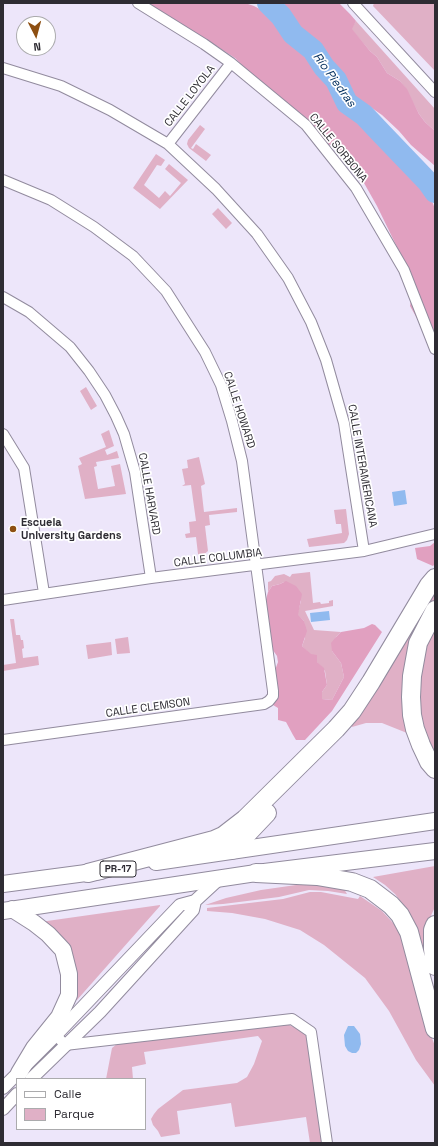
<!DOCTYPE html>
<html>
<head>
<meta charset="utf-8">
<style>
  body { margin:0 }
  #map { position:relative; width:438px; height:1146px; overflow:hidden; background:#ede6fa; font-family:"Space Grotesk",sans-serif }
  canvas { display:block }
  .frame { position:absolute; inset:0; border:4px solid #2e2c33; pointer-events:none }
  .legend { position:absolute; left:16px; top:1078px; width:130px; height:52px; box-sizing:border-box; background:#fff; border:1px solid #ababad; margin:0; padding:5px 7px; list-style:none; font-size:12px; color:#2e2c33 }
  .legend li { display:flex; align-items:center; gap:8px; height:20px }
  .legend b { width:20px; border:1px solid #ababad }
  .north { position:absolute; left:16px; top:16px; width:40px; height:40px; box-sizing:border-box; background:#fff; border:1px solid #ababad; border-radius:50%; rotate:174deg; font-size:11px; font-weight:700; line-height:16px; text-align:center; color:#2e2c33 }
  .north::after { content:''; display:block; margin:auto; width:14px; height:18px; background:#8d4f12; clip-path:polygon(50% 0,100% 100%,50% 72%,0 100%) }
</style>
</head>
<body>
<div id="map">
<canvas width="438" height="1146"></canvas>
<div class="frame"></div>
<ul class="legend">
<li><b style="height:5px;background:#fff"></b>Calle</li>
<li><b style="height:11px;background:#e0b0c6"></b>Parque</li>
</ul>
<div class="north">N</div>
</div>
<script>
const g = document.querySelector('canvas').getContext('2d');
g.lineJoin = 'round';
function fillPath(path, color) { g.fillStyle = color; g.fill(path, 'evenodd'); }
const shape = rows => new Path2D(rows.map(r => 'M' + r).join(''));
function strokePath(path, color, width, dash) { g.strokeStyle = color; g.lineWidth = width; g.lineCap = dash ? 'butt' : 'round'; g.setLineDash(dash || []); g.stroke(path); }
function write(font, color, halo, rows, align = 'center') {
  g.font = font + ' "Space Grotesk",sans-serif'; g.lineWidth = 3.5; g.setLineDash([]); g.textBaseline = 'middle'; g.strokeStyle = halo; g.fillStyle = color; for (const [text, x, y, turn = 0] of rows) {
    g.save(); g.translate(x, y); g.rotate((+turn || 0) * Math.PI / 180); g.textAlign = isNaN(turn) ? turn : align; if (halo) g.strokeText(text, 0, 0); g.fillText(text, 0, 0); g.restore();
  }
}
const green = shape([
  [374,3,435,3,435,71,373,6],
  [356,21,435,109,435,131,425,122,419,114,406,89,400,81,387,73,377,57,370,51,351,29],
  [200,125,205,129,191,148,193,149,196,144,211,155,206,161,189,148,187,144,188,140],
  [156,154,165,160,161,166,157,165,144,185,159,198,165,191,170,196,181,183,165,169,169,164,188,180,160,209,133,188],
  [218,208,232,223,226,229,212,214],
  [86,387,97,406,91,410,80,391],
  [109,430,114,446,105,450,107,455,117,451,119,458,96,462,97,466,94,467,98,489,115,486,111,466,120,464,126,494,85,499,78,466,82,464,79,458,106,447,101,434],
  [199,457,205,484,201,486,204,512,237,508,237,512,209,515,210,525,205,526,208,551,201,557,198,554,196,537,186,538,185,534,190,533,189,522,196,521,191,485,182,486,185,484,182,469,188,468,187,460],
  [346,509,349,534,347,540,344,543,309,547,307,539,342,533,341,524,336,524,334,510],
  [310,572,313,603,320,602,321,604,329,603,329,601,333,600,333,606,305,611,314,630,341,632,336,637,332,651,341,663,344,677,332,700,322,699,322,692,327,685,325,671,302,646,305,638,304,621,297,615,301,601,284,582,280,584,272,586,268,592,268,582,271,581,275,576,284,574,290,577,292,574],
  [435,591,435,601,418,629,407,733,382,723,366,723,352,727,351,724],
  [10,619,14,619,16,635,20,635,21,640,23,640,24,648,22,649,23,658,38,656,39,665,3,671,3,665,16,663],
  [435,624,435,759,420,730,418,670,427,642],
  [128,637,130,653,117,654,115,639],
  [111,642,112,655,88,659,86,645],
  [435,866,435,907,428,922,424,941,433,989,409,912,395,894,385,885,373,877],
  [296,885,318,885,344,889,347,894,328,891,309,890,279,897,223,904,205,905,226,898,261,890],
  [310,892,321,892,358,899,360,896,382,911,395,925,403,937,430,1033,435,1046,435,1086,416,1060,389,1011,365,978,324,945,300,930,265,919,232,913,207,911,207,908,283,899],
  [160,905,160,906,77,1000,74,999,77,977,70,953,40,922],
  [286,1024,294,1027,307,1036,324,1143,310,1143,306,1117,235,1127,231,1103,177,1111,180,1134,161,1137,158,1131,153,1125,151,1119,154,1114,158,1109,183,1090,237,1083,247,1077,254,1064,262,1041,258,1036,144,1052,146,1064,132,1067,133,1079,106,1079,112,1048,117,1044]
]);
const forest = shape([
  [142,3,245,3,254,6,277,18,288,34,305,51,310,52,311,60,317,72,331,86,344,106,351,104,360,111,361,121,367,129,391,157,400,162,432,201,435,209,435,335,423,329,410,306,414,282,377,206,364,183,332,145,317,144,235,58,198,34],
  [284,3,339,3,350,14,356,21,352,29,370,51,377,57,387,73,400,81,407,89,419,114,425,122,435,131,435,166,411,145,399,131,382,115,369,106,363,108,355,103,350,96,345,76,321,48,292,20],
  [435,542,435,564,433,566,417,559,415,548,430,546],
  [286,581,296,586,302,594,298,615,304,621,307,631,302,646,311,654,317,655,317,662,324,668,327,685,322,692,322,699,332,700,344,677,341,663,332,651,331,643,336,637,341,632,364,628,372,624,375,625,382,632,332,711,305,740,296,740,293,735,286,722,278,720,278,708,273,705,269,697,274,673,278,662,277,656,270,646,265,603,268,592,272,586,280,584]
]);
const water = shape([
  [405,490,407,504,394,506,392,492],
  [329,611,330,620,311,622,310,613],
  [348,1026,354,1026,360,1034,361,1044,359,1050,356,1053,352,1053,348,1051,345,1046,344,1035]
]);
const river = shape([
  [268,3,281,16,293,34,313,50,324,67,336,80,347,103,364,115,381,133,428,182,435,192]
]);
const minor = shape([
  [138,3,204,44,231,63,306,125,356,188,404,270,435,349],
  [353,3,435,92],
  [3,68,61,86,110,110,168,144,216,189,257,234,288,278,311,322,326,360,344,423,364,551],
  [168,144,231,63],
  [3,180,51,200,94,227,133,256,166,291,205,352,221,385,232,421,242,461,273,691,273,696,269,701,264,704,3,740],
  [3,297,29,312,70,347,89,371,105,395,116,416,124,434,135,472,151,578],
  [3,434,24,468,44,593],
  [3,600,151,578,364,551,435,534],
  [56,1035,65,1045,292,1019,311,1032,327,1143]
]);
const tertiary = shape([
  [31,1079,100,1012,193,910,195,901],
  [3,1088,56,1035,180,905,195,901,220,878],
  [3,1109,17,1094]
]);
const trunk = shape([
  [156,862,435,821],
  [3,884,101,871],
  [12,909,34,923,48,934,63,950,69,974,69,995,59,1017,34,1048,19,1073],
  [3,911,256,873,435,851]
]);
const motorway = shape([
  [435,610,418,643,412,676,411,697,412,715,415,729,421,745,429,762,435,769],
  [232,850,267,813],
  [88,873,214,840,223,836,245,819,336,729,352,711,371,682,429,585,435,578],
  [256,873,317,876,352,882,370,889,391,905,400,915,409,932,435,1029],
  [435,925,433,930,433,949,435,966]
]);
const markers = [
  [13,529,4,"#8d4f12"]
];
const shields = [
  [118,869,36]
];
const shieldNames = [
  ["PR-17",118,869]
];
const streetNames = [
  ["CALLE LOYOLA",190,96,-52],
  ["CALLE SORBONA",338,148,51],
  ["CALLE HOWARD",239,410,72],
  ["CALLE INTERAMERICANA",362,466,80],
  ["CALLE HARVARD",149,494,80],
  ["CALLE COLUMBIA",218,558,-7],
  ["CALLE CLEMSON",148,708,-8]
];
const poiNames = [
  ["Escuela",21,523],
  ["University Gardens",21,536]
];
const waterNames = [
  ["Río Piedras",334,80,54]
];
fillPath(green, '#e0b0c6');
fillPath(forest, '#e1a0c0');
fillPath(water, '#90baef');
strokePath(river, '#90baef', 22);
strokePath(minor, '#928b9e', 12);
strokePath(tertiary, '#928b9e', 14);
strokePath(trunk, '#928b9e', 18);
strokePath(motorway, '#928b9e', 20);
strokePath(minor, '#fff', 10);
strokePath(tertiary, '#fff', 12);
strokePath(trunk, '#fff', 16);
strokePath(motorway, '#fff', 18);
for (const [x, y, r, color] of markers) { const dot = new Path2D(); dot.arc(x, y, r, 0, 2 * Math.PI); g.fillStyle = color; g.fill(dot); strokePath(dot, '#fff', 1.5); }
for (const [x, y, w] of shields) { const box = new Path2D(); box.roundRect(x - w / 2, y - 8, w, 16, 3); g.fillStyle = '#fff'; g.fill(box); strokePath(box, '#2e2c33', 1); }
write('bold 10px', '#2e2c33', null, shieldNames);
write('11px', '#2e2c33', '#fff', streetNames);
write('bold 11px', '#2e2c33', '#fff', poiNames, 'left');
write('italic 12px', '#063160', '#fff', waterNames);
</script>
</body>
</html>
